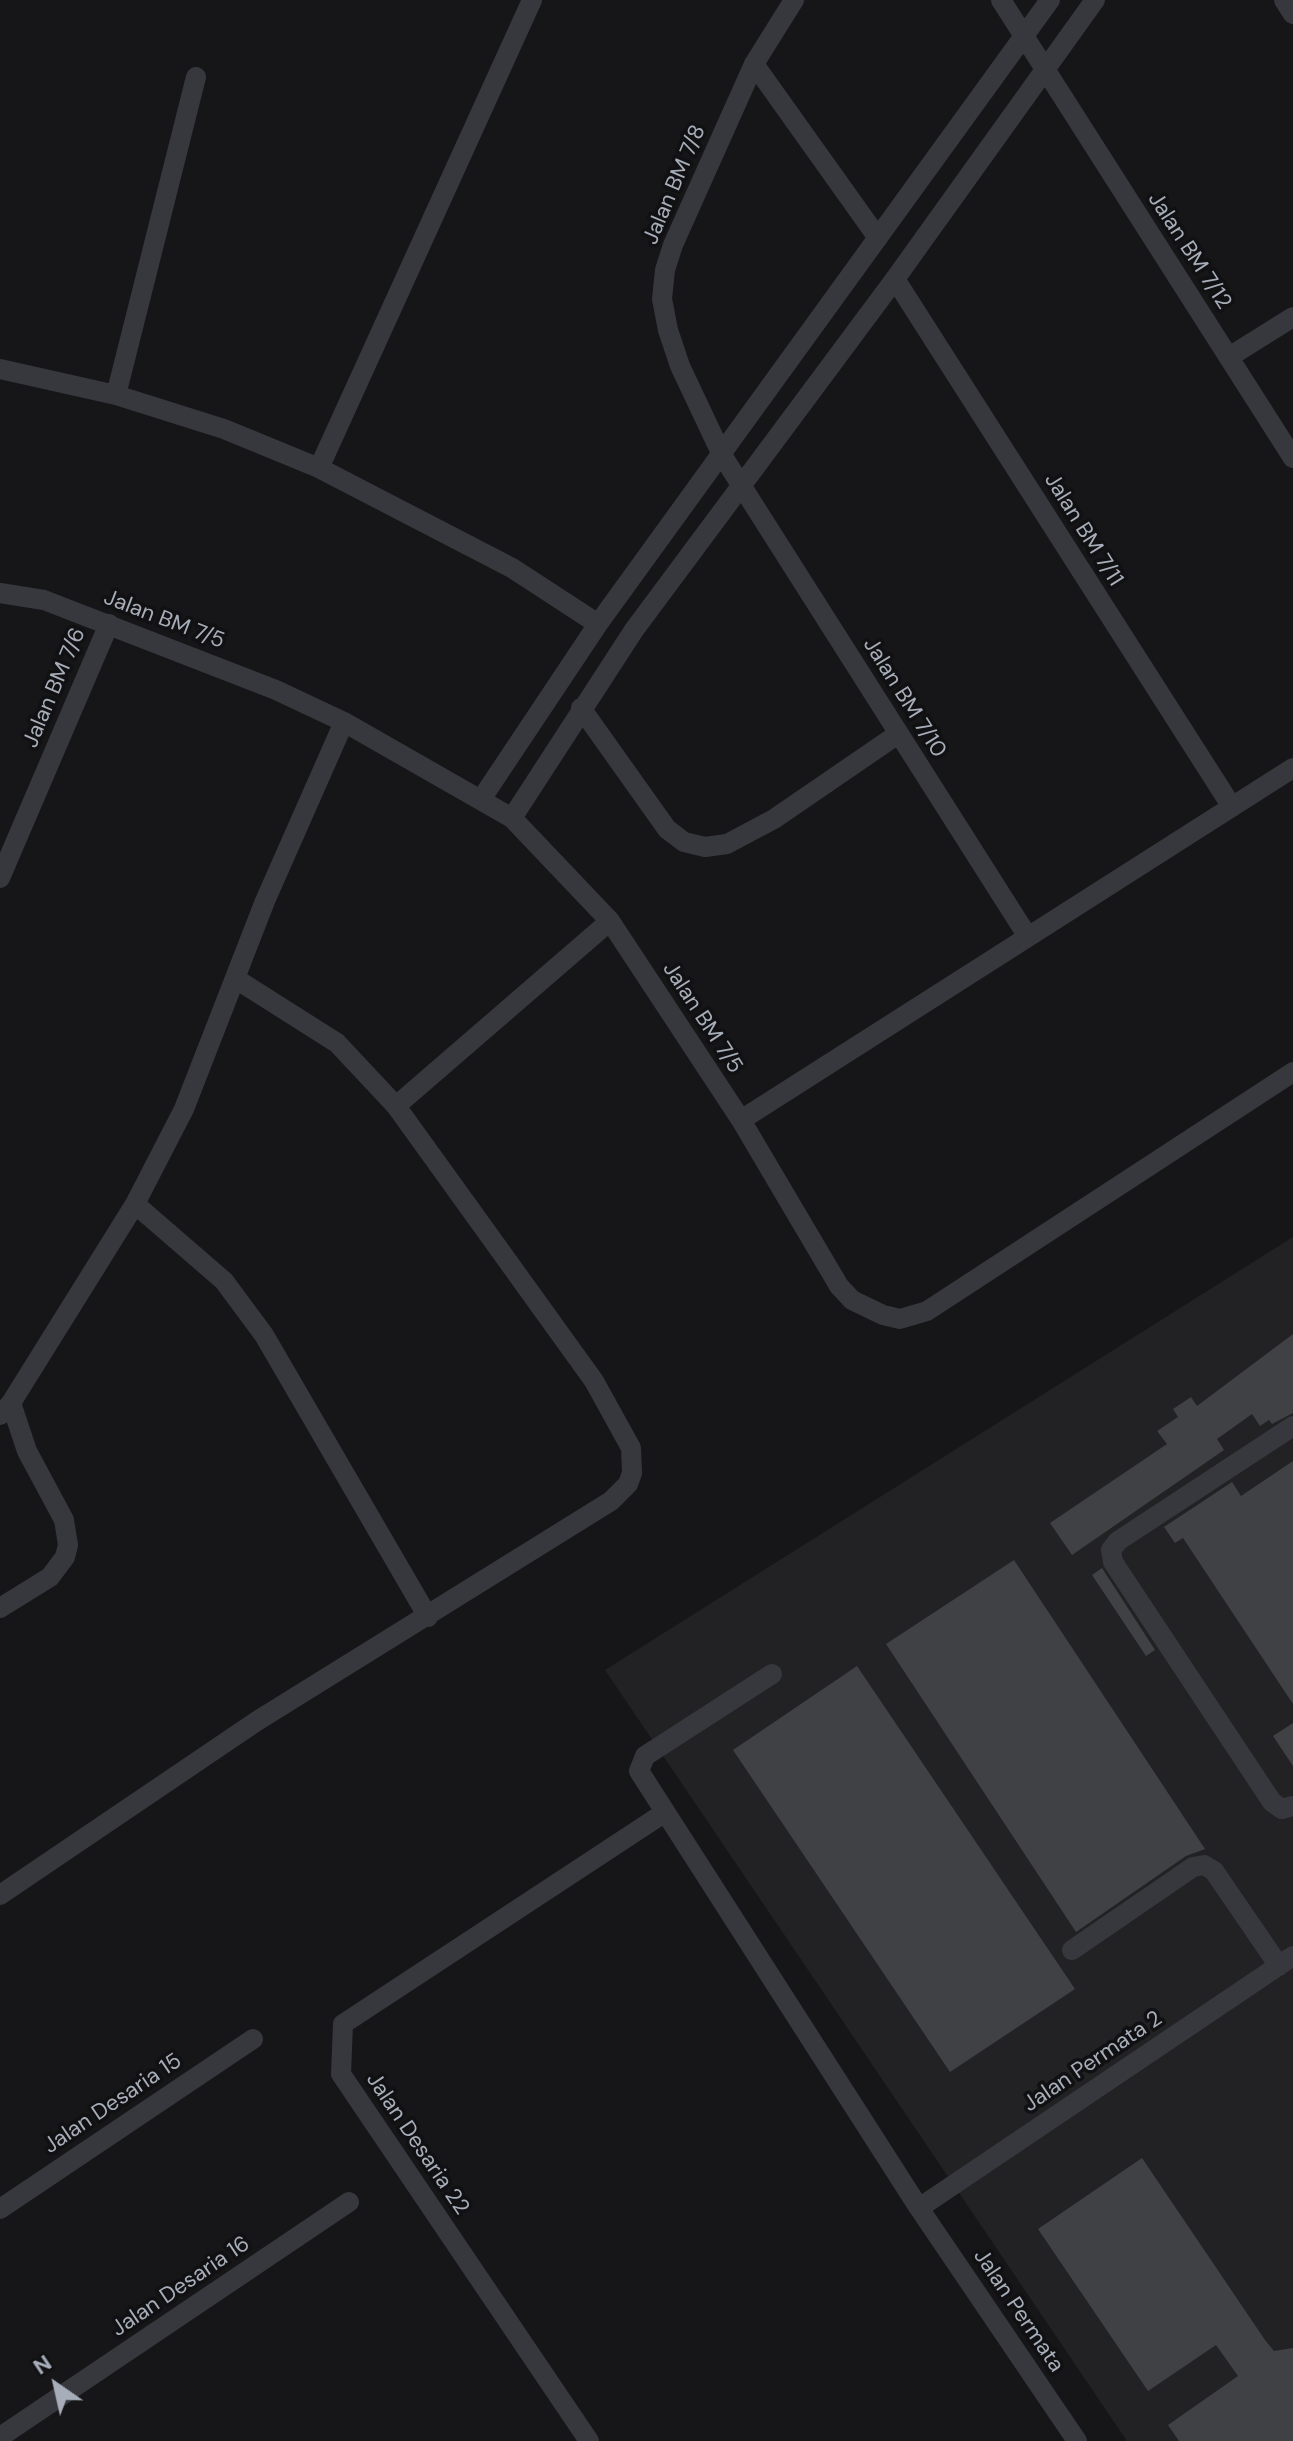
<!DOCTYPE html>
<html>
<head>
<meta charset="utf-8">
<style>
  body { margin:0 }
  #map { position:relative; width:1293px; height:2441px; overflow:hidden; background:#161618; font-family:"DM Sans",sans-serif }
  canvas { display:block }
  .north { position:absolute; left:16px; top:2345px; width:80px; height:80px; -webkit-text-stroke:6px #111113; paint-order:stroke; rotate:326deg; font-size:22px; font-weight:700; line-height:32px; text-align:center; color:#a7aeb9 }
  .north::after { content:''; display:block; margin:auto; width:28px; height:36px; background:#a7aeb9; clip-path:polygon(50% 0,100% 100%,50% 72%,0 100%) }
</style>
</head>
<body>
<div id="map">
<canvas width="1293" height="2441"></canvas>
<div class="north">N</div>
</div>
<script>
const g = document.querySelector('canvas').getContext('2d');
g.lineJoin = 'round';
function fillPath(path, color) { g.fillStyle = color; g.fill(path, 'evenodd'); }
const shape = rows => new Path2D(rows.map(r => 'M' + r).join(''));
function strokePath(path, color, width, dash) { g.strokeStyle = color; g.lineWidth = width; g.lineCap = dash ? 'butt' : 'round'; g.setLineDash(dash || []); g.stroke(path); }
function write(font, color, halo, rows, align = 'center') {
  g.font = font + ' "DM Sans",sans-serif'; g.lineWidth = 7; g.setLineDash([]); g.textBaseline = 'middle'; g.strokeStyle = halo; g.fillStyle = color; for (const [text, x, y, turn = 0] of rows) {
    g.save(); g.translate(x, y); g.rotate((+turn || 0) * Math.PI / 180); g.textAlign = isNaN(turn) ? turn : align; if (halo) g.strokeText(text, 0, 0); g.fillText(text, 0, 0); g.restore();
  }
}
const built = shape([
  [1293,1237,1293,2441,1127,2441,605,1670]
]);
const building = shape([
  [1293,1334,1293,1413,1272,1424,1269,1420,1260,1426,1252,1414,1217,1439,1224,1450,1072,1555,1050,1523,1167,1444,1157,1431,1178,1417,1173,1409,1191,1397,1197,1406],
  [1293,1461,1293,1704,1183,1538,1175,1543,1164,1527,1232,1482,1241,1496],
  [1014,1560,1205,1849,1186,1856,1076,1932,886,1644],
  [1102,1568,1155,1650,1146,1656,1092,1575],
  [857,1666,1075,1989,950,2072,733,1750],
  [1293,1723,1293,1766,1273,1736],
  [1142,2158,1265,2340,1274,2351,1293,2348,1293,2441,1179,2441,1168,2425,1238,2376,1216,2345,1148,2391,1038,2229]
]);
const minor = shape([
  [794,0,754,64,673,245,665,270,662,299,668,330,680,366,722,455,1028,937],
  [1001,0,1293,458],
  [1284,0,1293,14],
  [754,64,878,238],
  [895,279,1232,807],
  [1229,357,1293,317],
  [0,369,116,395,224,429,319,468,512,568,598,624],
  [116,395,196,77],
  [319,468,532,0],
  [0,593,44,600,276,690,344,722,512,818,610,921,741,1120,839,1286,852,1300,883,1315,900,1319,927,1311,1293,1072],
  [581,708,667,829,684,842,705,847,727,844,774,819,898,734],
  [482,798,598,624,1050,0],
  [512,818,634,630,895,279,1095,0],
  [0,878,109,624],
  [396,1106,610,921],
  [741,1120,1293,768],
  [135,1204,224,1281,264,1335,428,1617],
  [0,1415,11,1403,135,1204,184,1109,265,901,344,722],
  [1293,1426,1118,1541,1111,1550,1113,1562,1272,1802,1282,1809,1293,1806],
  [0,1608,50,1577,65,1557,68,1545,64,1520,27,1451,11,1403],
  [772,1674,645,1756,639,1771,919,2208,1077,2441],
  [0,1895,257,1721,611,1501,628,1484,632,1473,631,1448,594,1381,396,1106,337,1043,236,979],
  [1072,1950,1193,1867,1204,1865,1214,1871,1279,1966],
  [919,2208,1293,1956],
  [0,2209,253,2039],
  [0,2437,349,2202],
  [589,2441,341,2074,343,2024,664,1813]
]);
const streetNames = [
  ["Jalan BM 7/8",675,185,-67],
  ["Jalan BM 7/12",1189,251,57],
  ["Jalan BM 7/11",1083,530,58],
  ["Jalan BM 7/5",164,620,21],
  ["Jalan BM 7/6",55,688,-67],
  ["Jalan BM 7/10",904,698,58],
  ["Jalan BM 7/5",702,1018,57],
  ["Jalan Permata 2",1093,2062,-34],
  ["Jalan Desaria 15",113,2104,-34],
  ["Jalan Desaria 22",417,2144,56],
  ["Jalan Desaria 16",181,2287,-34],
  ["Jalan Permata",1018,2311,56]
];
fillPath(built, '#222225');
fillPath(building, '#404145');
strokePath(minor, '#37383d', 20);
write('22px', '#a7aeb9', '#111113', streetNames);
</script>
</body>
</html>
